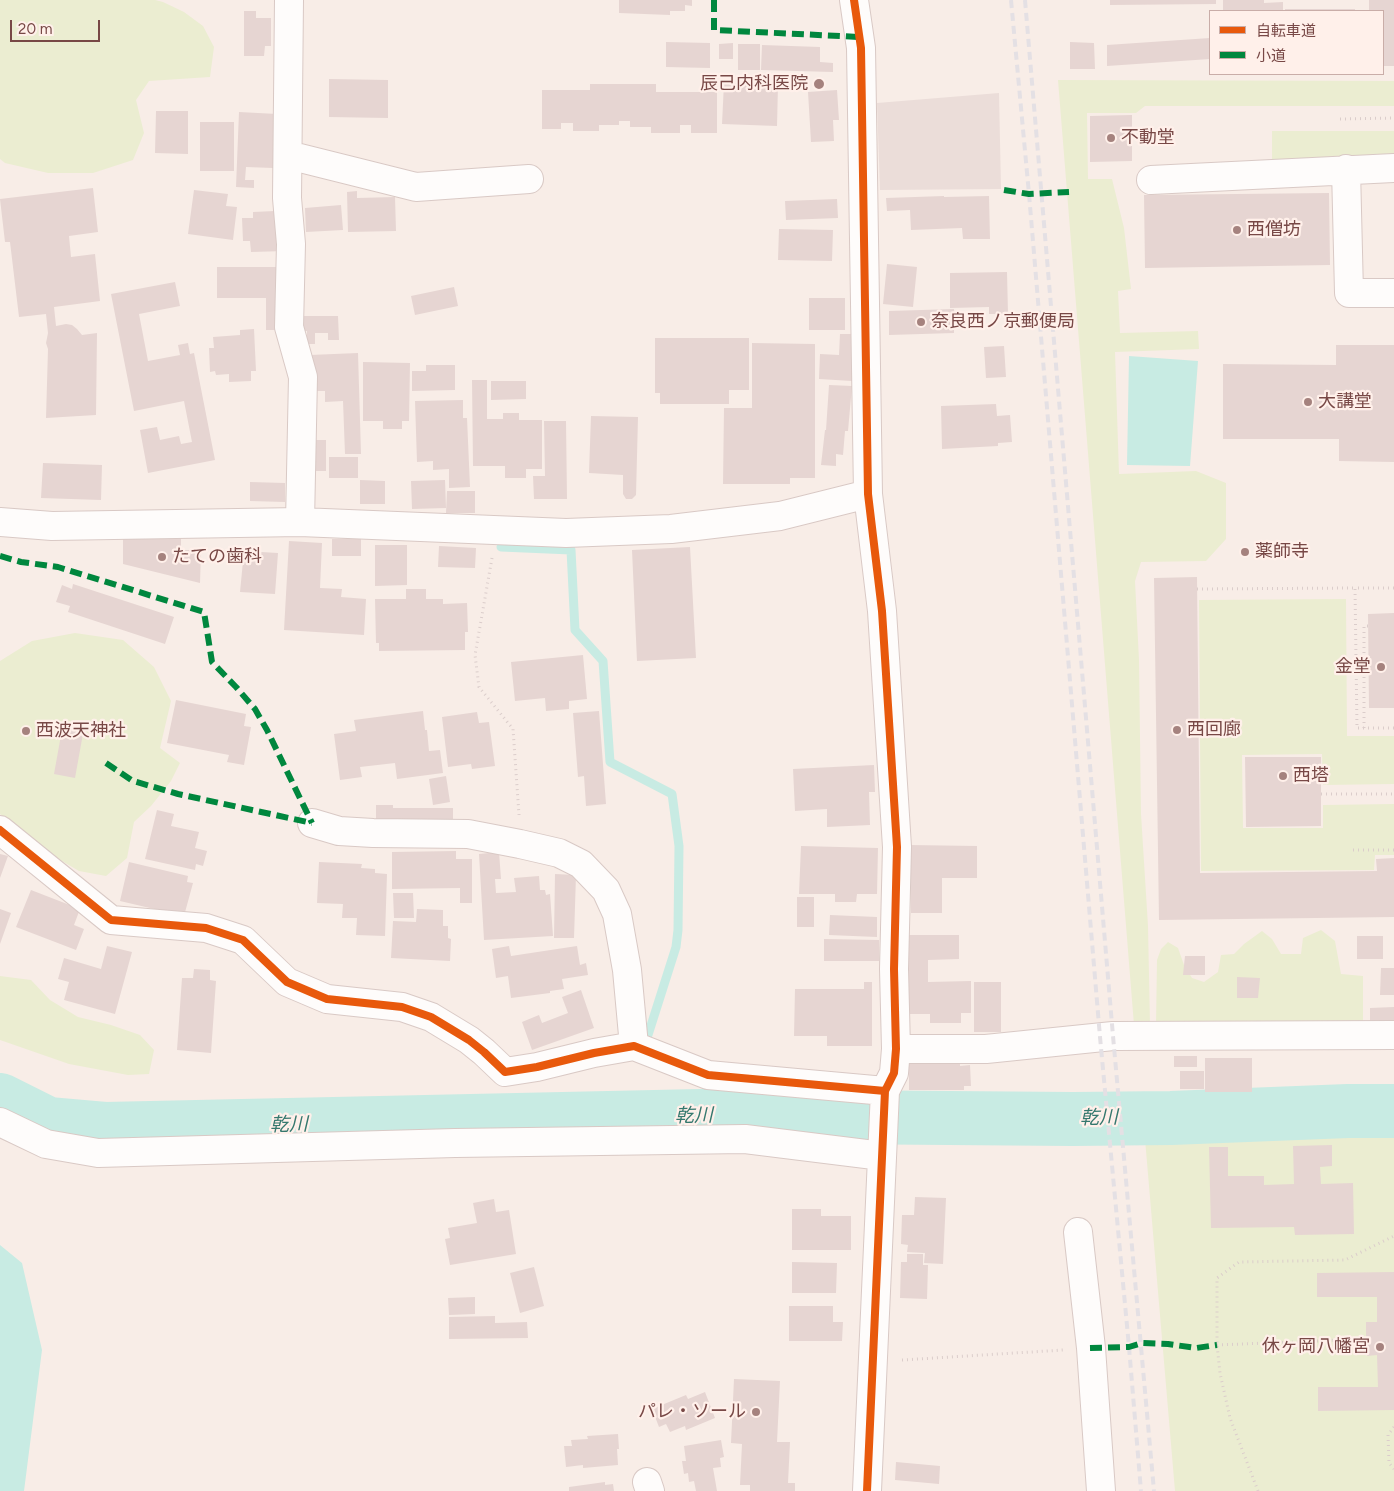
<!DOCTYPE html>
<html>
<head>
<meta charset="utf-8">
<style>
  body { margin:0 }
  #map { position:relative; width:1394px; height:1491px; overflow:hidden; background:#f8ede7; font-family:Figtree,"Noto Sans JP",sans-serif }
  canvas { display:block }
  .legend { position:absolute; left:1209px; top:10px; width:175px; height:65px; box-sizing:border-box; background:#fff0ea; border:1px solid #c9ada8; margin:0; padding:6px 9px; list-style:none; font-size:15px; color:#784846 }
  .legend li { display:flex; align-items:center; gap:10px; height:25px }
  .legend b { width:25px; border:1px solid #c9ada8 }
  .scale { position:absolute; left:10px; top:20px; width:90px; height:22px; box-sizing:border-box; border:2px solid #784846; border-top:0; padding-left:6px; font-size:15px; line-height:18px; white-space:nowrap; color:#784846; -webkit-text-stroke:4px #fff0ea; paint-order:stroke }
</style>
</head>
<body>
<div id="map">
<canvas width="1394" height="1491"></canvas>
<ul class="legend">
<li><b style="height:6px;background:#e8590c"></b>自転車道</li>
<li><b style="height:6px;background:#00873e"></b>小道</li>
</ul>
<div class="scale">20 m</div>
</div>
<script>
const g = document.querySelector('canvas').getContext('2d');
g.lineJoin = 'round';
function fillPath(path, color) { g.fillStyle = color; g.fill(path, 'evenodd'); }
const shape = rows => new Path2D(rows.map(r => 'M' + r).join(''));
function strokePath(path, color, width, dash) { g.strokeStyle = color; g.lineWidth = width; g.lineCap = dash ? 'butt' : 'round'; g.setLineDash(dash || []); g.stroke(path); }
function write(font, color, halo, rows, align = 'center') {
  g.font = font + ' Figtree,"Noto Sans JP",sans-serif'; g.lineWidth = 4.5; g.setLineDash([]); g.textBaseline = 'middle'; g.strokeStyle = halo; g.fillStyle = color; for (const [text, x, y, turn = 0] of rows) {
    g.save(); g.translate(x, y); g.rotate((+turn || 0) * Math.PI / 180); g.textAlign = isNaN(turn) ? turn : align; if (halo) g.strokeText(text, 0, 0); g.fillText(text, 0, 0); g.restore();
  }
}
const industrial = shape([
  [999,93,1001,189,880,190,877,103]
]);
const green = shape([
  [0,0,155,0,163,2,184,12,203,26,214,47,210,77,149,81,136,100,144,133,133,160,93,173,48,173,5,163,0,159],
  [1058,80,1394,81,1394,106,1145,106,1136,113,1087,113,1088,179,1112,179,1124,228,1131,289,1118,291,1120,333,1198,331,1199,349,1115,352,1119,474,1196,471,1226,483,1226,539,1206,561,1141,562,1135,581,1139,660,1141,814,1148,926,1150,1025,1134,1025],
  [1272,131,1394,131,1394,159,1272,159],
  [1346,599,1347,736,1394,736,1394,784,1323,785,1322,754,1242,755,1243,828,1323,828,1323,805,1394,804,1394,855,1375,855,1374,870,1201,871,1199,600],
  [75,633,123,640,154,667,171,701,160,748,180,763,171,781,151,806,134,822,127,858,106,876,79,871,33,844,0,814,0,661,32,641],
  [1321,930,1335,941,1341,974,1363,976,1363,1029,1156,1025,1157,960,1161,949,1168,942,1178,948,1184,965,1192,978,1204,982,1218,972,1221,955,1234,954,1244,944,1262,931,1272,939,1281,954,1301,954,1303,938],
  [0,976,31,980,50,1000,78,1017,111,1025,140,1035,154,1050,149,1074,128,1075,69,1064,0,1040],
  [1394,1132,1394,1491,1175,1491,1145,1139]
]);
const water = shape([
  [1129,356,1198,361,1190,466,1127,465],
  [0,1245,22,1263,42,1350,24,1491,0,1491]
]);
const stream = shape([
  [501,547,571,550,575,630,603,661,610,762,672,794,679,846,678,930,676,947,648,1035]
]);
const river = shape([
  [0,1100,48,1124,105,1129,700,1116,1073,1119,1171,1118,1348,1111,1394,1111]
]);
const building = shape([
  [619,0,692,0,692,6,685,5,685,11,670,11,670,15,619,13],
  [1110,0,1216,0,1216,4,1110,5],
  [1223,0,1264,0,1264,3,1283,2,1283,11,1223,11],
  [1369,0,1394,0,1394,66,1383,66,1383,11,1369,11],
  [1285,9,1355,9,1355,11,1285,11],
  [244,11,256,11,256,18,271,18,271,46,265,46,264,56,244,56],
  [1210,38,1210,59,1107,66,1107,45],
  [666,42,710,43,710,68,666,67],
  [1070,42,1094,43,1095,69,1070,69],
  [733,43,733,59,719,59,719,44],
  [738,44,760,44,760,70,738,70],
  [762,45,820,47,820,62,833,63,833,72,761,70],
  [329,79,388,80,388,118,329,117],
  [724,83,778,85,777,126,722,124],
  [590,84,656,84,656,92,717,92,717,133,691,133,691,125,680,125,680,133,651,133,651,127,630,127,630,121,619,121,619,125,599,125,599,131,573,131,573,123,561,123,561,129,542,129,542,90,590,90],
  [837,90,839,120,833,120,834,141,811,142,808,92],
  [156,111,188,111,188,154,155,153],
  [239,112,277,114,275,164,273,164,273,168,246,167,245,180,254,180,254,188,236,187],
  [1132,115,1132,161,1090,162,1090,116],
  [200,122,234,122,234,171,200,171],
  [93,188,98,232,69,236,71,257,95,254,100,301,54,307,56,326,66,324,72,325,77,329,82,335,97,333,96,415,46,418,48,349,46,343,48,333,46,314,19,317,10,242,5,242,0,199],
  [194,190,228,194,226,206,237,207,233,240,188,234],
  [357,191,357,198,395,197,396,231,348,232,347,192],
  [1329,193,1330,265,1145,268,1144,195],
  [944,196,944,197,989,196,990,239,963,239,962,228,911,230,910,210,887,211,886,198],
  [837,199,838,218,786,220,785,201],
  [341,205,343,230,306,232,305,208],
  [275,211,275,223,285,222,286,251,251,252,250,241,243,241,242,218,253,218,253,212],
  [779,229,833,230,832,261,778,260],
  [887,264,917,267,913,307,883,304],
  [217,267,279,267,276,330,266,330,266,298,217,298],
  [1007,272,1008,314,989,314,989,307,950,308,950,273],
  [175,282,180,306,139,314,148,361,180,355,178,345,188,343,190,354,194,353,215,460,148,473,140,430,157,427,160,440,179,436,181,444,192,442,184,401,134,411,111,294],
  [454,287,458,306,415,315,411,296],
  [809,298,845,298,845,330,809,330],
  [954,309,954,333,889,335,889,311],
  [302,316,338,316,339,340,328,340,328,333,315,333,315,344,307,344,307,331,302,331],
  [254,329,256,371,251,371,251,381,229,382,229,374,216,375,215,371,210,372,209,348,214,348,213,337,240,335,240,330],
  [840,334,855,334,852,381,819,379,820,354,839,355],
  [655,338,749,338,749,390,729,390,729,404,660,404,660,393,655,393],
  [752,343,815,344,815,478,790,478,790,484,723,484,724,408,752,408],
  [1336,345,1394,345,1394,462,1339,461,1339,439,1223,439,1223,364,1336,365],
  [1004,346,1006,377,986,378,984,347],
  [358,353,361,454,345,454,343,401,325,402,325,391,311,391,310,355],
  [363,362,410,363,409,421,402,421,402,429,383,429,383,421,363,421],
  [426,365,455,365,455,390,412,391,412,371,426,371],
  [472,380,487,380,487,419,503,419,503,413,519,413,519,420,542,420,542,469,526,469,526,478,505,478,505,466,473,466],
  [491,381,526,381,526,399,491,400],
  [829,385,852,386,848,431,845,431,843,455,836,454,836,466,821,465,825,430,826,430],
  [463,400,463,418,467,418,470,487,449,488,449,469,433,470,433,461,417,462,415,401],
  [996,404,997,416,1010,415,1012,442,998,443,998,446,942,449,941,406],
  [591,416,638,417,636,495,632,499,626,499,623,494,623,475,589,473],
  [544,421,566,421,567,499,534,499,533,476,545,476],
  [307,440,326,440,326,471,307,471],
  [329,457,358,457,358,478,329,478],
  [43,463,102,465,101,500,41,498],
  [360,480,385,481,385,504,360,504],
  [445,480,446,508,412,509,411,481],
  [250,482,285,483,285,502,250,501],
  [447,491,475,491,475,513,446,513],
  [123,539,181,539,181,550,201,550,200,583,123,564],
  [332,539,361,539,361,556,332,556],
  [289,541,322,543,320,588,342,589,341,597,366,599,364,635,284,630],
  [375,545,407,545,407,585,375,586],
  [439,546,476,548,475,568,438,567],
  [690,547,696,658,637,661,632,550],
  [244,551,278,553,275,594,240,592],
  [1197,577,1200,873,1377,871,1376,859,1394,858,1394,917,1159,920,1154,578],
  [73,584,174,617,165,644,68,612,70,606,56,602,62,585,72,589],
  [406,589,426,589,426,599,443,599,443,604,467,603,468,632,465,632,465,650,379,651,379,643,376,643,375,599,406,599],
  [1394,613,1394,708,1369,708,1368,614],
  [583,655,587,699,569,701,569,709,546,711,545,698,515,701,511,662],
  [176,700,246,714,244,726,251,727,244,765,227,762,229,755,167,743],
  [423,711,425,730,427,730,429,751,440,750,443,773,397,779,395,763,360,767,362,777,340,780,334,734,356,731,354,720],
  [599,711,606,804,586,806,584,776,578,777,573,713],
  [477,712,479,723,489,722,495,766,472,769,471,764,448,767,442,717],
  [63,724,84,728,75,778,54,774],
  [1245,757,1321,757,1321,826,1246,827],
  [874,765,875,792,869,792,870,825,827,827,827,809,795,811,793,769],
  [446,776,450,802,433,805,429,779],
  [376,805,393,805,393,808,453,808,453,827,376,827],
  [157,810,174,814,171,826,199,832,195,848,207,851,203,866,196,864,195,870,145,859],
  [909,845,977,846,977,878,942,878,942,913,911,913,911,868,909,868],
  [801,846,878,848,877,894,857,894,856,902,835,902,835,894,799,894],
  [456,851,456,859,472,859,472,903,460,903,460,888,392,889,392,852],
  [499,852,501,879,495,879,496,893,516,892,514,878,539,876,540,890,545,890,546,895,550,894,553,936,484,940,479,854],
  [0,854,8,856,0,878],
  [129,862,188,876,187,882,193,883,184,916,120,901],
  [319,862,362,864,361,868,375,869,375,873,387,874,385,936,356,935,357,918,342,918,343,904,317,903],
  [555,874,576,875,574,938,554,938],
  [31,890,80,909,74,925,84,929,76,950,16,927],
  [393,893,413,893,414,918,394,918],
  [797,897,814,897,814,927,797,927],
  [0,909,11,913,0,944],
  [417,909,443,910,443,926,448,926,448,938,451,939,450,961,391,958,393,921,416,922],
  [830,915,877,917,877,937,829,935],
  [906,935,959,935,959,959,928,960,928,982,971,981,971,1013,961,1013,961,1023,930,1023,930,1014,907,1014],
  [1357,936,1383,936,1383,959,1357,959],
  [824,939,879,940,879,961,824,961],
  [107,946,132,952,115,1014,64,1000,69,982,58,979,64,958,101,969],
  [509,946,511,956,577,946,580,965,586,963,588,975,562,979,564,989,550,991,550,993,511,998,508,976,496,978,492,949],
  [1185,956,1205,956,1205,975,1183,975],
  [1381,968,1394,968,1394,995,1380,995],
  [194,969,210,970,210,980,216,981,211,1053,177,1050,182,978,193,978],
  [1237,977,1260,978,1258,998,1237,998],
  [864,982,872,982,872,1046,827,1046,827,1036,794,1036,795,989,864,989],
  [974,982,1001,982,1001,1032,974,1032],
  [581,990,594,1028,532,1050,522,1022,539,1015,542,1023,568,1013,562,997],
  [1394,1007,1394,1022,1370,1023,1370,1008],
  [1174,1056,1197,1056,1197,1067,1174,1067],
  [1205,1058,1252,1058,1252,1092,1205,1092],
  [909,1062,960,1062,960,1066,970,1065,971,1086,964,1086,964,1090,909,1090],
  [1180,1071,1204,1071,1204,1089,1180,1089],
  [1332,1145,1332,1166,1320,1167,1321,1184,1353,1183,1354,1234,1295,1235,1294,1227,1211,1228,1209,1147,1228,1147,1228,1176,1264,1176,1264,1185,1294,1184,1293,1146],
  [915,1197,946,1198,943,1264,924,1263,925,1253,907,1252,908,1245,901,1244,902,1215,914,1215],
  [494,1199,496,1212,509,1210,516,1254,450,1265,445,1239,450,1238,448,1228,477,1223,473,1203],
  [792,1209,821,1209,821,1216,851,1216,851,1250,792,1250],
  [907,1254,923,1254,923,1265,928,1265,927,1299,900,1298,901,1262,907,1262],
  [792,1262,837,1263,836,1293,792,1293],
  [534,1267,544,1306,520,1313,510,1273],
  [1394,1272,1394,1410,1318,1411,1318,1387,1378,1387,1377,1355,1367,1356,1366,1339,1366,1322,1377,1322,1377,1297,1317,1297,1317,1273],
  [475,1297,475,1314,449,1315,448,1298],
  [789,1306,833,1306,833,1322,843,1322,842,1341,789,1341],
  [495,1316,495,1323,527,1322,528,1338,449,1339,449,1317],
  [734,1379,780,1381,777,1442,790,1442,788,1483,795,1483,795,1491,750,1491,750,1485,740,1485,742,1444,731,1443],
  [705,1392,715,1418,686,1430,685,1426,670,1432,666,1424,659,1427,652,1409,686,1395,688,1399],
  [618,1434,619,1449,617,1449,618,1465,583,1468,583,1465,566,1467,564,1446,572,1446,571,1440,588,1439,587,1436],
  [721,1440,724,1457,720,1458,721,1467,713,1468,717,1491,696,1491,694,1481,689,1482,688,1473,684,1474,682,1461,686,1461,684,1446],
  [896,1462,940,1466,939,1484,895,1480],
  [605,1482,605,1485,613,1484,614,1491,569,1491,569,1487]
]);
const path = shape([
  [1340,119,1394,118],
  [492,558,475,655,479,687,513,729,519,815],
  [1394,588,1355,588,1357,728,1394,728],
  [1197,589,1355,588],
  [1364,728,1364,626,1368,626],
  [1321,794,1394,794],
  [1353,850,1394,850],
  [1217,1345,1366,1339],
  [902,1360,1063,1350],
  [1394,1427,1388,1435,1389,1463,1394,1469],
  [1258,1491,1230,1418,1220,1373,1217,1345,1217,1278,1239,1262,1345,1260,1394,1236]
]);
const minor = shape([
  [289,0,287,198,291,244,289,327,303,377,300,522],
  [854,0,861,48,868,494,882,611,897,847,894,969,896,1049,894,1073,885,1091,867,1491],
  [288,155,416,187,529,179],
  [1346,169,1349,293,1394,293],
  [1151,180,1394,168],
  [0,522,52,526,300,522,566,533,671,529,780,516,868,494],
  [312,823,339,831,373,833,468,834,520,844,559,853,581,864,606,890,617,914,627,970,634,1046],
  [0,830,111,920,206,928,243,940,287,982,327,999,402,1007,431,1017,469,1040,484,1052,505,1072,537,1067,594,1053,634,1046,708,1075,885,1091],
  [896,1049,986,1049,1113,1036,1394,1035],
  [0,1122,46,1144,98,1153,455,1143,745,1139,882,1156],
  [1078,1232,1091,1348,1101,1491],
  [647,1482,650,1491]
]);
const rail = shape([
  [1011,0,1029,194,1100,1037,1129,1347,1141,1491],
  [1025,0,1113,1036,1154,1491]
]);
const quiet = shape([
  [714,0,714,30,860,37],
  [1004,190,1029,194,1069,192],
  [0,556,21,562,58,567,204,612,212,662,236,687,255,709,267,730,312,823],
  [106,763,133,781,178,794,312,823],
  [1090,1348,1129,1347,1142,1343,1168,1344,1196,1348,1217,1345]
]);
const cycleway = shape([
  [854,0,861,48,868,494,882,611,897,847,894,969,896,1049,894,1073,885,1091,867,1491],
  [0,830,111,920,206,928,243,940,287,982,327,999,402,1007,431,1017,469,1040,484,1052,505,1072,537,1067,594,1053,634,1046,708,1075,885,1091]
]);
const markers = [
  [819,84,6,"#a5827e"],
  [1111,138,5,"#a5827e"],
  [1237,230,5,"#a5827e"],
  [921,322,5,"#a5827e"],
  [1308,402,5,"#a5827e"],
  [1245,552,5,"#a5827e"],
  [162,557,5,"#a5827e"],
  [1381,667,5,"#a5827e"],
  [1177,730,5,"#a5827e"],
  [26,731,5,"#a5827e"],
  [1283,776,5,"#a5827e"],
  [1380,1347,5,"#a5827e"],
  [756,1412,5,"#a5827e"]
];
const poiNames = [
  ["辰己内科医院",808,84,"right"],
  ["不動堂",1121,138],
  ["西僧坊",1247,230],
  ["奈良西ノ京郵便局",931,322],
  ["大講堂",1318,402],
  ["薬師寺",1255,552],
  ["たての歯科",172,557],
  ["金堂",1371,667,"right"],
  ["西回廊",1187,730],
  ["西波天神社",36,731],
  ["西塔",1293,776],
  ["休ヶ岡八幡宮",1370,1347,"right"],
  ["パレ・ソール",746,1412,"right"]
];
const waterNames = [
  ["乾川",694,1116,-1],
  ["乾川",1099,1118,-1],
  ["乾川",289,1125,-1]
];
fillPath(industrial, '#ebddd9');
fillPath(green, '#ebedd1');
fillPath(water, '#c8ebe3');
strokePath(stream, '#c8ebe3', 9);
strokePath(river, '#c8ebe3', 54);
fillPath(building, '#e6d5d2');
strokePath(minor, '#d9c9c5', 30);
strokePath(path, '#dbcdcb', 3, [1, 4]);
strokePath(minor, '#fefcfb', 28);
strokePath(rail, '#e4e0e4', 4, [8, 5]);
strokePath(quiet, '#00873e', 6, [12, 6]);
strokePath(cycleway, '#e8590c', 8);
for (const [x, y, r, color] of markers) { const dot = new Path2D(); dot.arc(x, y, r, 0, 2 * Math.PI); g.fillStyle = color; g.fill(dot); strokePath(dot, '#fff0ea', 2); }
write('18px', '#784846', '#fff0ea', poiNames, 'left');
write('italic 19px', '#35786e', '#fff0ea', waterNames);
</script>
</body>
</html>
